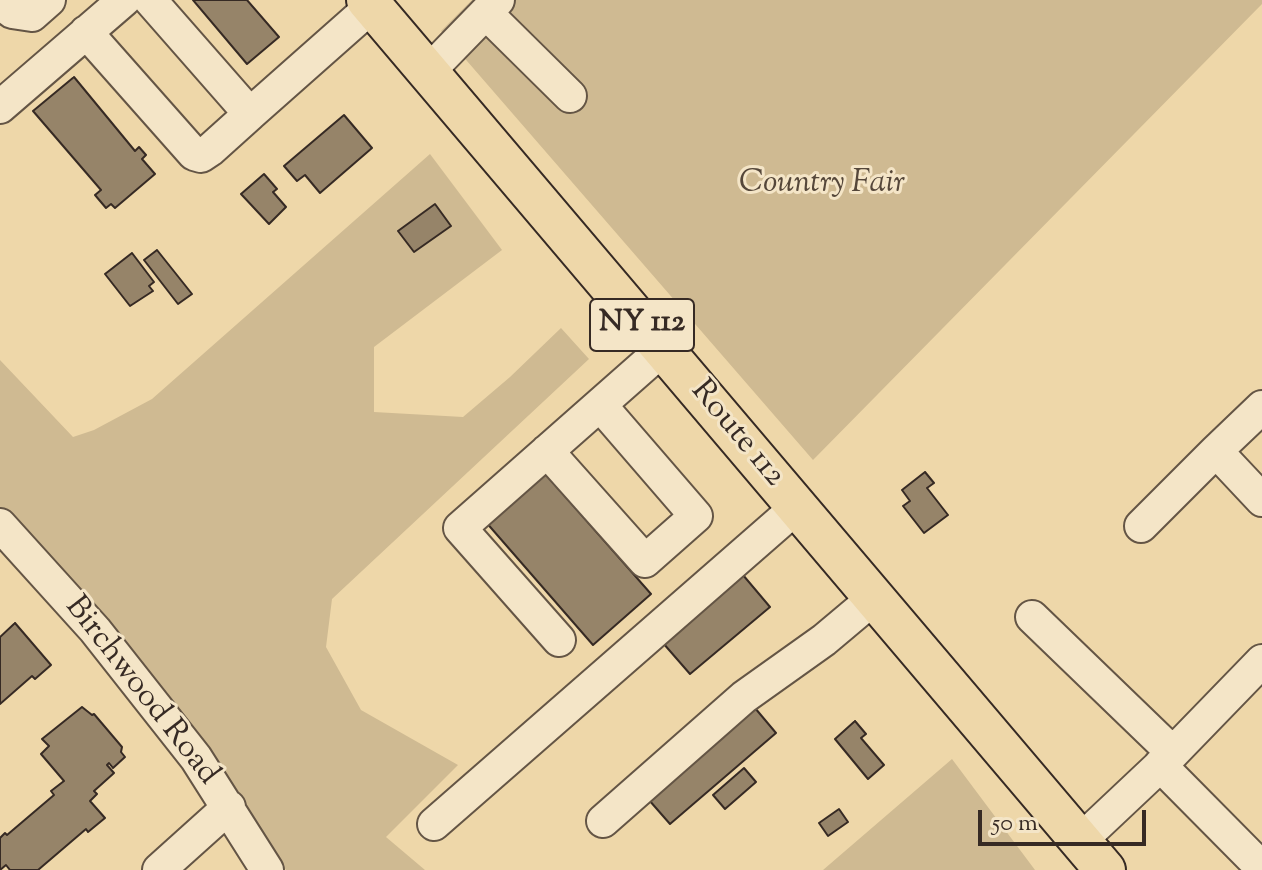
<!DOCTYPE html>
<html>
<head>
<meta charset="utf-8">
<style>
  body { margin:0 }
  #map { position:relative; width:1262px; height:870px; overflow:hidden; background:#eed7a9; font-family:"Sorts Mill Goudy",serif }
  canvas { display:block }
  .scale { position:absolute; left:978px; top:810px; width:168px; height:36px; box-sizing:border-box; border:4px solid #362a24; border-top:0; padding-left:10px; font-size:24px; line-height:28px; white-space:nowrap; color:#362a24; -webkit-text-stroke:6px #f4e5c7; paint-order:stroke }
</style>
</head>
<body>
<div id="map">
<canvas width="1262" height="870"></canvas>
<div class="scale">50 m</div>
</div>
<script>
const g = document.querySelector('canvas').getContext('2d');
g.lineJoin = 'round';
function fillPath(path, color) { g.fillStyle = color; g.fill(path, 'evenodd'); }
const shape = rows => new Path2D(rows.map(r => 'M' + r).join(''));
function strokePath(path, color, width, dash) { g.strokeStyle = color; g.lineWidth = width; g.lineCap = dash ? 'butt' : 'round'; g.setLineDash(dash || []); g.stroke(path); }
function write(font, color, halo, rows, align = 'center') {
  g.font = font + ' "Sorts Mill Goudy",serif'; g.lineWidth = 6; g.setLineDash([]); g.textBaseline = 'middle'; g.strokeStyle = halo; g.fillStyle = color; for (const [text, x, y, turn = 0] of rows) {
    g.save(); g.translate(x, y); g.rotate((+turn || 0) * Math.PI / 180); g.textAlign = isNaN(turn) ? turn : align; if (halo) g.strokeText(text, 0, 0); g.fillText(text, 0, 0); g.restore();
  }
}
const green = shape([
  [472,0,1262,0,1262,4,813,460,441,31],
  [430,154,502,250,374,347,374,412,463,417,510,377,561,328,589,359,332,599,326,647,361,710,458,765,386,837,425,870,286,870,128,658,0,510,0,360,73,437,94,430,152,399],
  [952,759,1035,870,823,870]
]);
const building = shape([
  [193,0,247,0,279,37,247,64,193,0],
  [74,77,135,151,139,147,146,155,142,159,155,174,115,208,111,204,106,208,95,195,101,190,33,111,74,77],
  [344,115,372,148,320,193,305,175,297,181,284,166,344,115],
  [264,174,277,189,273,192,286,207,269,224,241,194,264,174],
  [435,204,451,226,414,252,398,231,435,204],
  [157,250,192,294,178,304,144,260,157,250],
  [132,253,154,282,149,286,153,291,130,306,105,274,132,253],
  [543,471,651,594,593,645,485,521,543,471],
  [925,472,934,483,927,488,948,515,924,533,903,506,910,501,902,490,925,472],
  [743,575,770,607,690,674,663,643,743,575],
  [15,623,51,665,35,679,32,676,0,704,0,637,15,623],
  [82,707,92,715,94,714,122,747,121,752,125,757,113,768,109,763,107,765,114,773,94,791,97,794,90,801,105,818,88,832,86,829,38,870,10,870,6,865,0,870,0,838,5,833,7,835,54,795,51,791,64,781,41,754,49,746,42,739,82,707],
  [755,708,776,733,670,824,649,800,755,708],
  [855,721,866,734,861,738,884,765,868,779,835,739,855,721],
  [744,768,756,782,725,809,713,795,744,768],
  [839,809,848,822,828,836,819,823,839,809]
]);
const minor = shape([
  [0,0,12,12,32,15,49,0],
  [150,0,250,114,372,6],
  [486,13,570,96],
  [86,32,194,154,201,156,210,150,250,114],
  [428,72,498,0],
  [0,107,124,0],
  [1262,407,1216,451,1262,500],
  [547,451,645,561,696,516,601,406],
  [0,525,95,630,196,758,267,870],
  [1141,526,1216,451],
  [1032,617,1173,753],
  [559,640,460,528,663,349],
  [1160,765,1262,868],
  [603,821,744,697,824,640,874,598],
  [434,824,797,507],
  [1080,841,1166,760,1262,661],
  [159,870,229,807]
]);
const major = shape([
  [367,0,1105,870]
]);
const shields = [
  [642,325,104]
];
const shieldNames = [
  ["NY 112",642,325]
];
const parkNames = [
  ["Country Fair",822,186]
];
const streetNames = [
  ["Route 112",736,435,50],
  ["Birchwood Road",140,692,52]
];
fillPath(green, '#cfba92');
fillPath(building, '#968469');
strokePath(building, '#362a24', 2);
strokePath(minor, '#645545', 36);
strokePath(major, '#362a24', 44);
strokePath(minor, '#f4e5c7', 32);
strokePath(major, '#eed7a9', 40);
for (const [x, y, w] of shields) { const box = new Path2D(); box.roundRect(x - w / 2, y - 26, w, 52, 6); g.fillStyle = '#f4e5c7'; g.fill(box); strokePath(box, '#362a24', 2); }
write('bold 30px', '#362a24', null, shieldNames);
write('italic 32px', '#55473a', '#f4e5c7', parkNames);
write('32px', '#362a24', '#f4e5c7', streetNames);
</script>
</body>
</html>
